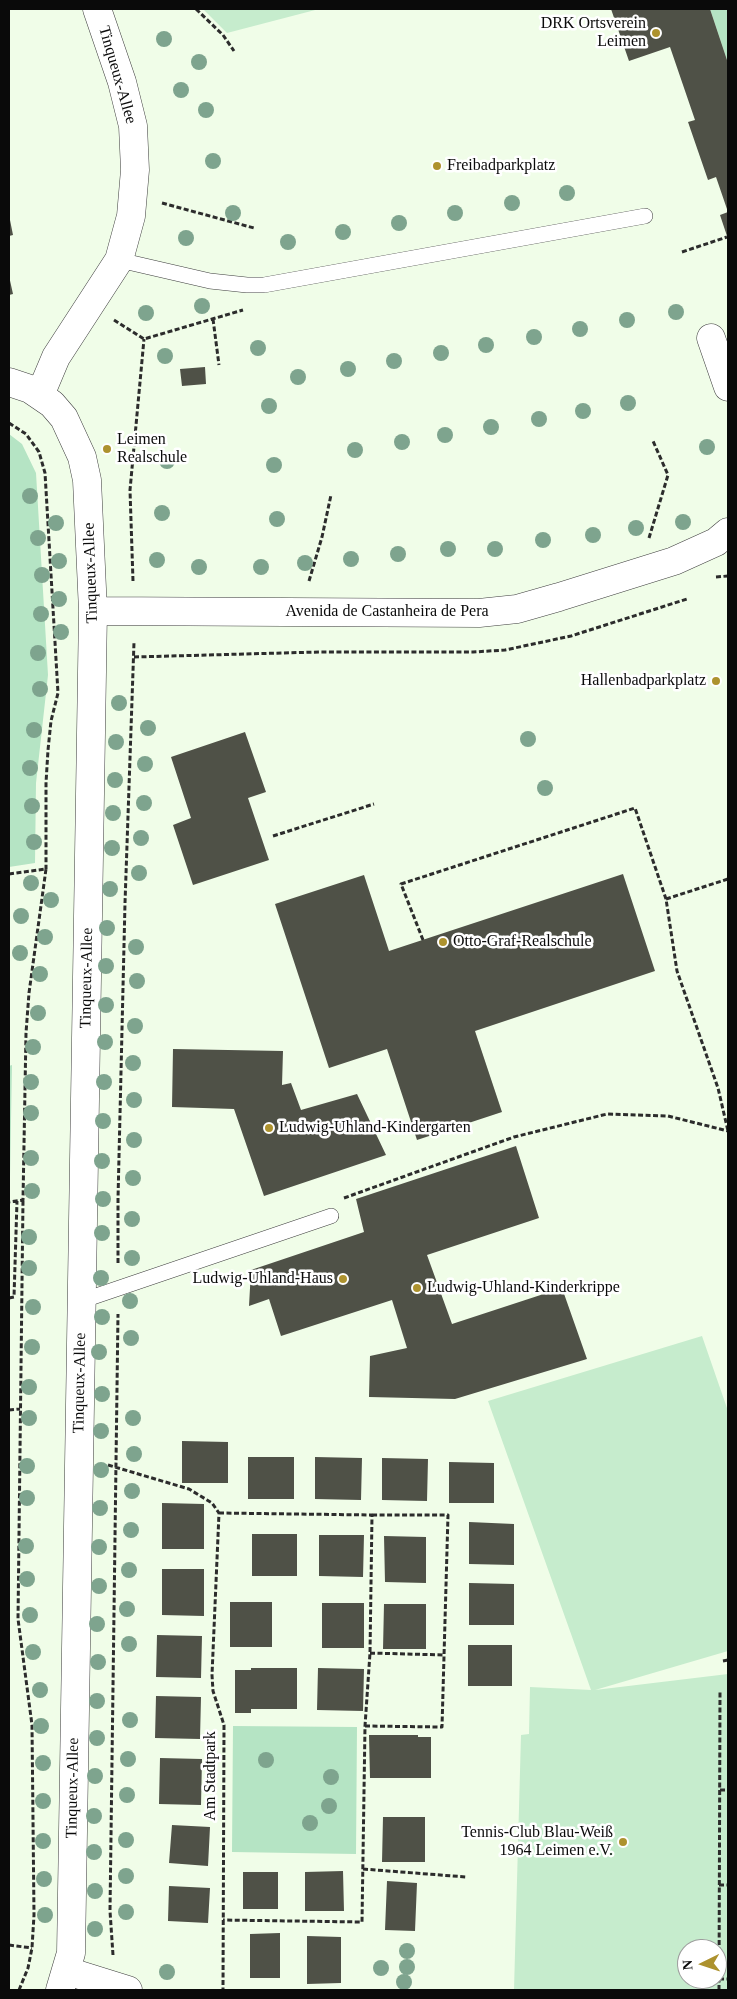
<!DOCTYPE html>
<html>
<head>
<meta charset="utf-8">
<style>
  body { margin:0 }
  #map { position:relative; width:737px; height:1999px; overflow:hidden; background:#f0fde8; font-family:Georgia,serif }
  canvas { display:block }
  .frame { position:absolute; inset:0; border:10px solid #0a0a0a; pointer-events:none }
  .north { position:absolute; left:677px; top:1939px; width:50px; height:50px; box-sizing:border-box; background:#fff; border:1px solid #9d9d9d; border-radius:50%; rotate:266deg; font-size:14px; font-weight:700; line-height:20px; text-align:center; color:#0a0a0a }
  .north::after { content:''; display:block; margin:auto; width:18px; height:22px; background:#ad922e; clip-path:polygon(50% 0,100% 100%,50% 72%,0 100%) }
</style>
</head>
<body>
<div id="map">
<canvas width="737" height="1999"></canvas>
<div class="frame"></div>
<div class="north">N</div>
</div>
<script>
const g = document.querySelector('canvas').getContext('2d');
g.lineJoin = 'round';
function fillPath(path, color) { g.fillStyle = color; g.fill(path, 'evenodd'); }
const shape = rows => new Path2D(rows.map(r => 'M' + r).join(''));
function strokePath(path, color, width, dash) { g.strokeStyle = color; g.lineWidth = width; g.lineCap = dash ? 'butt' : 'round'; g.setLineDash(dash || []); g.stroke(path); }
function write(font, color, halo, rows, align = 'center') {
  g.font = font + ' Georgia,serif'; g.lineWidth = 5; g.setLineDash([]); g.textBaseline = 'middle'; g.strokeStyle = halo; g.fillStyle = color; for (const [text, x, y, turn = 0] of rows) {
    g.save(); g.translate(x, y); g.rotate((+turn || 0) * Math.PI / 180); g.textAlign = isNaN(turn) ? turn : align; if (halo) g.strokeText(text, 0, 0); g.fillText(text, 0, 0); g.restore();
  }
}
const green = shape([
  [710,9,728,9,728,63],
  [9,434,22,444,36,473,48,675,36,783,35,863,9,867],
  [12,1065,10,1177,9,1177,9,1066],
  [233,1726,357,1727,356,1854,232,1852]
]);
const pitch = shape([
  [203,9,319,9,227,33],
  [702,1336,728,1411,728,1651,595,1690,728,1674,728,1990,514,1990,521,1735,529,1734,530,1687,591,1690,488,1401],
  [687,1949,717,1949,717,1979,687,1979]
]);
const building = shape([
  [611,9,710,9,728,63,728,212,716,177,708,180,688,122,695,120,670,47,629,61],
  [728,212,728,239,720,215],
  [9,215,13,235,9,236],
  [9,276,13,294,9,295],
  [205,367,206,384,182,386,180,369],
  [245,732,266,792,248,798,269,860,193,885,173,825,191,818,171,757],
  [623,874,655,971,475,1031,502,1112,417,1140,387,1049,329,1068,275,904,364,875,389,951],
  [173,1049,283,1051,282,1085,291,1083,301,1110,357,1094,386,1155,264,1196,234,1109,172,1107],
  [516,1146,539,1218,427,1255,452,1324,562,1288,587,1359,455,1399,369,1397,370,1356,407,1348,392,1300,281,1336,269,1299,249,1306,251,1270,364,1232,356,1199],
  [182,1441,228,1442,228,1483,182,1483],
  [248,1457,294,1457,294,1499,248,1499],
  [315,1457,362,1458,361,1500,315,1499],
  [382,1458,428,1459,427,1501,382,1500],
  [449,1462,494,1463,494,1503,449,1503],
  [162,1503,204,1504,204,1549,162,1549],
  [469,1522,514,1524,514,1565,469,1564],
  [252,1534,297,1534,297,1576,252,1576],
  [319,1535,364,1535,363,1577,319,1576],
  [384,1536,426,1537,426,1583,385,1582],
  [162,1569,204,1569,204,1616,162,1615],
  [469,1583,514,1584,514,1625,469,1625],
  [230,1602,272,1602,272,1647,230,1647],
  [322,1603,364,1603,364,1648,322,1648],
  [384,1604,426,1604,426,1649,383,1649],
  [157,1635,202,1636,201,1678,156,1677],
  [468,1645,512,1645,512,1686,468,1686],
  [251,1668,297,1668,297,1709,251,1709,251,1713,235,1713,235,1670,251,1670],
  [318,1668,364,1669,363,1711,317,1710],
  [156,1696,201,1697,200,1739,155,1738],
  [369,1735,418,1735,418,1737,431,1737,431,1778,370,1778],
  [160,1758,202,1759,201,1805,159,1804],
  [383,1817,425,1817,425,1862,382,1862],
  [172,1825,210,1827,208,1866,169,1863],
  [343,1871,344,1911,305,1911,305,1872],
  [243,1872,278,1872,278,1909,243,1909],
  [387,1881,417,1883,415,1931,385,1930],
  [169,1886,210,1888,208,1923,168,1921],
  [280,1933,280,1978,250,1978,250,1934],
  [307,1936,341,1937,341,1983,307,1984]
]);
const path = shape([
  [196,9,223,35,234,51],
  [162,203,254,228],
  [682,252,727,237],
  [213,319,219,365],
  [114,320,144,339,243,310],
  [9,423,26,434,39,452,45,473,58,693,51,721,48,750,46,783,46,869],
  [649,538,668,475,653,441],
  [716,577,728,576],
  [133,581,130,490,144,339],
  [309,581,322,537,331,495],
  [134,657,319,652,473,652,505,650,571,636,687,599],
  [273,836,374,804],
  [9,874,46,869,29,993,26,1033,23,1200,9,1202],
  [666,899,728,879],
  [423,940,401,884,635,808,666,899,677,971,718,1088,728,1131],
  [344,1198,514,1137,607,1114,668,1116,728,1131],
  [118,1263,118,1199,125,903,134,642],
  [9,1298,14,1297,17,1201],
  [9,1410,20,1409],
  [108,1465,189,1489,212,1503,219,1513,212,1675,213,1691,224,1725,223,1990],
  [219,1513,372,1515,370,1653,365,1726,362,1922,223,1920],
  [370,1653,444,1655],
  [723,1661,728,1660],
  [365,1726,442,1727,448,1515,372,1515],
  [720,1790,728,1790],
  [363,1869,466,1877],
  [719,1885,728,1885],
  [9,1945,32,1948],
  [113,1955,110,1911,118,1314],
  [719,1979,728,1979],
  [19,1990,28,1968,32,1948,34,1915,32,1725,18,1619,23,1200],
  [719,1990,720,1692]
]);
const service = shape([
  [119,260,210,281,247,285,264,285,645,216],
  [81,1301,331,1216]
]);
const minor = shape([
  [711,338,728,387],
  [9,382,30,389,52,404,64,418,82,457,87,480,93,611,71,1953,60,1990],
  [40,395,56,357,119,260,131,216,135,170,133,126,122,82,97,9],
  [93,611,479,613,517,609,559,597,674,561,716,542,728,532],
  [67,1971,128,1990]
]);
const trees = [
  [164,39],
  [199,62],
  [181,90],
  [206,110],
  [213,161],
  [567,193],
  [512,203],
  [233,213],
  [455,213],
  [399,223],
  [343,232],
  [186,238],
  [288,242],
  [202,306],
  [676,312],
  [146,313],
  [627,320],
  [580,329],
  [534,337],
  [486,345],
  [258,348],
  [441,353],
  [165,356],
  [394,361],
  [348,369],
  [298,377],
  [628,403],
  [269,406],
  [583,411],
  [539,419],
  [491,427],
  [445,435],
  [402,442],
  [707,447],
  [355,450],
  [167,461],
  [274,465],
  [30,496],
  [162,513],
  [277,519],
  [683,522],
  [56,523],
  [636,528],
  [593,535],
  [38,538],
  [543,540],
  [448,549],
  [495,549],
  [398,554],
  [351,559],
  [157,560],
  [59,561],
  [305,563],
  [199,567],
  [261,567],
  [42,575],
  [59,599],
  [41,614],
  [61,632],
  [38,653],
  [40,689],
  [119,703],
  [148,728],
  [34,730],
  [528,739],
  [116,742],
  [145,764],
  [30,768],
  [115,780],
  [545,788],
  [144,803],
  [32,806],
  [113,813],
  [141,838],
  [34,842],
  [112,848],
  [139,873],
  [31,883],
  [110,889],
  [51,900],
  [21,916],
  [107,928],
  [45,937],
  [136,947],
  [20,953],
  [106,966],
  [40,974],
  [137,981],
  [106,1005],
  [38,1013],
  [135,1026],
  [105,1042],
  [33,1047],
  [133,1063],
  [31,1082],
  [104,1082],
  [134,1100],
  [31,1113],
  [103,1121],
  [134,1140],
  [31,1158],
  [102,1161],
  [133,1178],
  [32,1191],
  [103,1199],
  [132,1219],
  [102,1233],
  [29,1237],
  [132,1258],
  [29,1268],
  [101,1278],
  [130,1301],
  [33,1307],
  [102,1317],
  [131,1338],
  [32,1347],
  [99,1352],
  [29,1387],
  [102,1394],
  [29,1418],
  [133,1418],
  [101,1431],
  [134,1454],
  [27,1466],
  [101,1470],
  [132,1491],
  [27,1498],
  [100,1508],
  [131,1530],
  [26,1546],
  [99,1547],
  [129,1570],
  [27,1579],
  [99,1586],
  [127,1609],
  [30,1615],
  [97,1624],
  [129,1644],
  [33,1652],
  [98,1662],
  [40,1690],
  [97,1701],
  [130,1720],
  [41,1726],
  [97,1738],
  [128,1759],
  [266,1760],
  [43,1763],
  [95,1776],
  [331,1777],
  [127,1795],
  [43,1801],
  [329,1806],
  [94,1816],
  [310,1823],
  [126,1840],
  [43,1841],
  [94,1852],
  [126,1876],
  [44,1879],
  [95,1891],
  [126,1912],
  [45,1915],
  [95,1929],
  [407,1951],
  [407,1967],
  [381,1968],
  [167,1972],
  [404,1982]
];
const markers = [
  [656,33,5,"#ad922e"],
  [437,166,5,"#ad922e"],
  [107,449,5,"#ad922e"],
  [716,681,5,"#ad922e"],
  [443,942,5,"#ad922e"],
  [269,1128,5,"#ad922e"],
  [343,1279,5,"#ad922e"],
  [417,1288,5,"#ad922e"],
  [623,1842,5,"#ad922e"]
];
const poiNames = [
  ["DRK Ortsverein",646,24,"right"],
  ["Leimen",646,42,"right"],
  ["Freibadparkplatz",447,166],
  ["Leimen",117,440],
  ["Realschule",117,458],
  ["Hallenbadparkplatz",706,681,"right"],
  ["Otto-Graf-Realschule",453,942],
  ["Ludwig-Uhland-Kindergarten",279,1128],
  ["Ludwig-Uhland-Haus",333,1279,"right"],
  ["Ludwig-Uhland-Kinderkrippe",427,1288],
  ["Tennis-Club Blau-Weiß",613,1833,"right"],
  ["1964 Leimen e.V.",613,1851,"right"]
];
const streetNames = [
  ["Tinqueux-Allee",117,75,74],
  ["Tinqueux-Allee",91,573,-92],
  ["Avenida de Castanheira de Pera",387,612],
  ["Tinqueux-Allee",87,978,-89],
  ["Tinqueux-Allee",80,1383,-89],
  ["Am Stadtpark",211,1776,-90],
  ["Tinqueux-Allee",73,1788,-89]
];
fillPath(green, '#b5e4c4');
fillPath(pitch, '#c6eccd');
fillPath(building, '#4f5147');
strokePath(service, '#3d3d3d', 16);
strokePath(minor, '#3d3d3d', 29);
strokePath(path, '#2c2c2c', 3, [5, 2.5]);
strokePath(service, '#fff', 15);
strokePath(minor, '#fff', 28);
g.fillStyle = '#7ea48e';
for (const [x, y] of trees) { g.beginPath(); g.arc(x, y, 8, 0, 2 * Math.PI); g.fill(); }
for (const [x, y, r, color] of markers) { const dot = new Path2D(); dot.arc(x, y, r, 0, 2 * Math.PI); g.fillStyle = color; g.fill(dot); strokePath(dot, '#fff', 2); }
write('16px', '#0a0a0a', '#fff', poiNames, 'left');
write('16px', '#0a0a0a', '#fff', streetNames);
</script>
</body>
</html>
